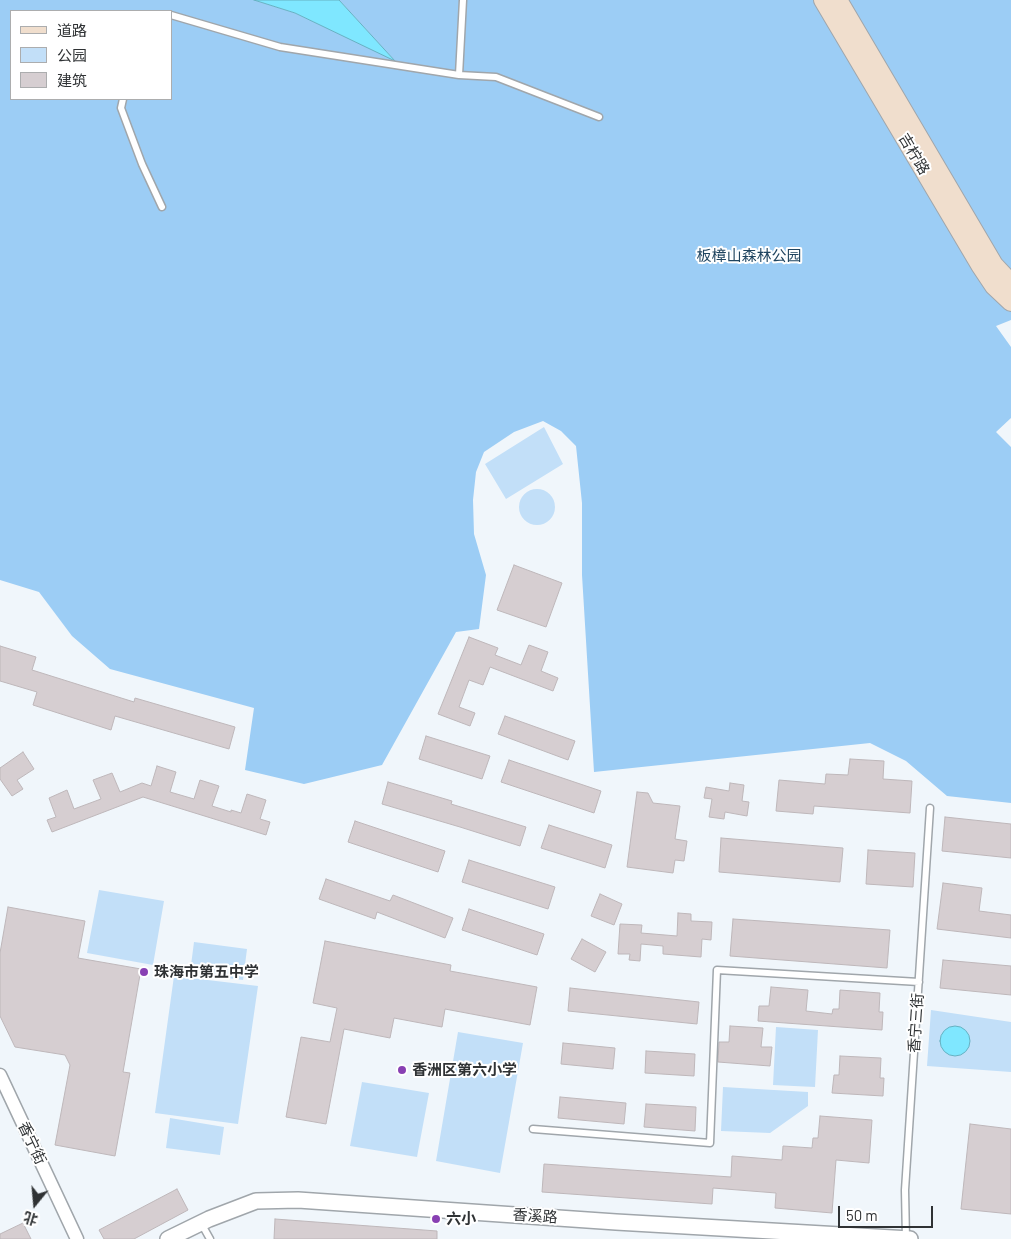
<!DOCTYPE html>
<html>
<head>
<meta charset="utf-8">
<style>
  body { margin:0 }
  #map { position:relative; width:1011px; height:1239px; overflow:hidden; background:#f0f6fb; font-family:Barlow,"Noto Sans SC",sans-serif }
  canvas { display:block }
  .legend { position:absolute; left:10px; top:10px; width:162px; height:90px; box-sizing:border-box; background:#fff; border:1px solid #acadae; margin:0; padding:6px 9px; list-style:none; font-size:15px; color:#2f3234 }
  .legend li { display:flex; align-items:center; gap:10px; height:25px }
  .legend b { width:25px; border:1px solid #acadae }
  .north { position:absolute; left:10px; top:1179px; width:50px; height:50px; -webkit-text-stroke:4px #fff; paint-order:stroke; rotate:197deg; font-size:14px; font-weight:700; line-height:20px; text-align:center; color:#2f3234 }
  .north::after { content:''; display:block; margin:auto; width:18px; height:22px; background:#2f3234; clip-path:polygon(50% 0,100% 100%,50% 72%,0 100%) }
  .scale { position:absolute; left:838px; top:1206px; width:95px; height:22px; box-sizing:border-box; border:2px solid #2f3234; border-top:0; padding-left:6px; font-size:15px; line-height:18px; white-space:nowrap; color:#2f3234; -webkit-text-stroke:4px #fff; paint-order:stroke }
</style>
</head>
<body>
<div id="map">
<canvas width="1011" height="1239"></canvas>
<ul class="legend">
<li><b style="height:6px;background:#f0decd"></b>道路</li>
<li><b style="height:14px;background:#c2dff8"></b>公园</li>
<li><b style="height:14px;background:#d6ced1"></b>建筑</li>
</ul>
<div class="north">北</div>
<div class="scale">50 m</div>
</div>
<script>
const g = document.querySelector('canvas').getContext('2d');
g.lineJoin = 'round';
function fillPath(path, color) { g.fillStyle = color; g.fill(path, 'evenodd'); }
const shape = rows => new Path2D(rows.map(r => 'M' + r).join(''));
function strokePath(path, color, width, dash) { g.strokeStyle = color; g.lineWidth = width; g.lineCap = dash ? 'butt' : 'round'; g.setLineDash(dash || []); g.stroke(path); }
function write(font, color, halo, rows, align = 'center') {
  g.font = font + ' Barlow,"Noto Sans SC",sans-serif'; g.lineWidth = 4; g.setLineDash([]); g.textBaseline = 'middle'; g.strokeStyle = halo; g.fillStyle = color; for (const [text, x, y, turn = 0] of rows) {
    g.save(); g.translate(x, y); g.rotate((+turn || 0) * Math.PI / 180); g.textAlign = isNaN(turn) ? turn : align; if (halo) g.strokeText(text, 0, 0); g.fillText(text, 0, 0); g.restore();
  }
}
const green = shape([
  [544,427,563,464,506,499,485,464],
  '519 507a18 18 0 1 1 36 0a18 18 0 1 1-36 0Z',
  [99,890,164,901,153,965,87,953],
  [194,942,247,949,243,980,190,973],
  [174,976,258,986,238,1124,155,1113],
  [931,1010,1011,1022,1011,1072,927,1066],
  [776,1027,818,1030,815,1087,773,1085],
  [458,1032,523,1043,500,1173,436,1161],
  [362,1082,429,1093,417,1157,350,1146],
  [723,1087,808,1092,808,1106,770,1133,721,1131],
  [170,1118,224,1127,220,1155,166,1148]
]);
const forest = shape([
  [0,0,254,0,295,13,393,59,339,0,1011,0,1011,320,996,326,1011,347,1011,418,996,432,1011,447,1011,803,947,796,906,761,870,743,594,772,582,575,582,503,576,446,561,431,543,421,514,432,484,452,476,472,473,500,474,534,486,575,479,629,456,632,382,765,304,784,245,770,254,708,110,669,72,636,39,592,0,580],
  [11,11,171,11,171,99,11,99]
]);
const water = shape([
  [254,0,339,0,395,61,295,13,254,0],
  '940 1041a15 15 0 1 1 30 0a15 15 0 1 1-30 0Z'
]);
const building = shape([
  [514,565,562,583,546,627,497,610,514,565],
  [469,637,498,648,495,655,521,665,529,645,548,652,541,671,558,678,553,691,490,667,483,685,469,680,459,707,475,713,470,726,438,714,469,637],
  [0,646,36,657,32,670,134,702,135,698,235,727,229,749,115,716,111,730,33,705,37,692,0,681,0,646],
  [505,716,575,741,568,760,498,734,505,716],
  [426,736,490,756,482,779,419,759,426,736],
  [23,752,34,769,17,780,23,789,12,796,0,779,0,768,23,752],
  [850,759,884,761,883,779,912,781,910,813,814,806,813,814,776,811,779,780,825,784,826,774,848,775,850,759],
  [509,760,601,791,594,813,501,782,509,760],
  [157,766,176,772,170,792,194,799,200,780,219,786,212,806,231,812,231,810,241,813,247,794,266,800,260,819,270,822,266,835,143,797,52,832,47,820,56,817,49,798,67,790,74,809,101,799,93,780,112,773,120,792,142,783,151,786,157,766],
  [388,782,452,801,451,804,526,827,520,846,460,827,382,804,388,782],
  [730,783,744,785,742,801,749,802,747,816,725,812,724,819,709,817,712,799,704,798,706,787,729,791,730,783],
  [637,792,648,793,653,803,680,806,675,839,687,841,684,861,675,860,673,873,627,867,637,792],
  [945,817,1011,824,1011,858,942,851,945,817],
  [355,821,445,851,438,872,348,842,355,821],
  [549,825,612,845,605,868,541,848,549,825],
  [721,838,843,848,840,882,719,872,721,838],
  [868,850,915,853,913,887,866,884,868,850],
  [469,860,555,887,548,909,462,882,469,860],
  [326,879,390,901,393,895,453,918,445,938,377,912,375,919,319,899,326,879],
  [943,883,982,888,979,911,1011,915,1011,938,937,929,943,883],
  [600,894,622,904,614,925,591,916,600,894],
  [8,907,85,921,78,958,141,969,123,1072,130,1073,115,1156,55,1145,70,1065,65,1055,15,1047,0,1016,0,953,8,907],
  [469,909,544,934,537,955,462,930,469,909],
  [678,913,691,914,691,921,712,922,711,940,702,939,701,957,663,954,663,946,641,944,640,961,629,960,630,954,618,954,620,924,642,925,641,933,677,936,678,913],
  [733,919,890,930,887,968,730,956,733,919],
  [582,939,606,952,595,972,571,959,582,939],
  [325,941,451,965,450,971,537,987,530,1025,445,1009,442,1027,394,1018,390,1038,344,1029,326,1124,286,1117,301,1037,330,1042,337,1008,313,1003,325,941],
  [943,960,1011,966,1011,995,940,988,943,960],
  [771,987,808,990,806,1011,832,1014,833,1009,839,1009,840,990,880,993,879,1012,883,1012,882,1030,758,1021,759,1006,769,1006,771,987],
  [570,988,699,1002,697,1024,568,1011,570,988],
  [730,1026,763,1028,761,1047,772,1047,770,1066,718,1062,719,1042,729,1042,730,1026],
  [563,1043,615,1048,613,1069,561,1064,563,1043],
  [646,1051,695,1054,694,1076,645,1073,646,1051],
  [840,1056,881,1058,880,1078,884,1078,883,1096,832,1093,834,1075,839,1075,840,1056],
  [560,1097,626,1103,624,1124,558,1118,560,1097],
  [646,1104,696,1107,695,1131,644,1127,646,1104],
  [820,1116,872,1120,869,1163,836,1160,832,1213,775,1208,776,1193,713,1188,712,1204,542,1192,544,1164,731,1177,732,1156,782,1160,783,1146,812,1148,813,1138,818,1138,820,1116],
  [970,1124,1011,1129,1011,1214,961,1209,970,1124],
  [177,1189,188,1210,134,1239,104,1239,99,1230,177,1189],
  [275,1219,437,1231,437,1239,274,1239,275,1219],
  [23,1223,31,1239,0,1239,0,1234,23,1223]
]);
const service = shape([
  [171,15,280,47,459,75,463,0],
  [459,75,496,77,599,117],
  [123,99,121,108,142,164,162,207],
  [533,1129,710,1143,717,970,919,982],
  [201,1223,210,1239],
  [906,1239,905,1190,930,808]
]);
const minor = shape([
  [0,1075,77,1239]
]);
const tertiary = shape([
  [168,1239,209,1219,256,1201,298,1200,616,1222,910,1239]
]);
const secondary = shape([
  [823,0,980,265,994,286,1011,302],
  [838,0,994,265,1011,283]
]);
const markers = [
  [144,972,5,"#8840b3"],
  [402,1070,5,"#8840b3"],
  [436,1219,5,"#8840b3"]
];
const streetNames = [
  ["吉柠路",914,154,59],
  ["香宁三街",916,1023,-86],
  ["香宁街",32,1143,65],
  ["香溪路",535,1216,4]
];
const parkNames = [
  ["板樟山森林公园",749,256]
];
const poiNames = [
  ["珠海市第五中学",154,972],
  ["香洲区第六小学",412,1070],
  ["六小",446,1219]
];
fillPath(green, '#c2dff8');
fillPath(forest, '#9ccdf5');
fillPath(water, '#7fe7ff');
strokePath(water, '#67b1c2', 1);
fillPath(building, '#d6ced1');
strokePath(building, '#beb7ba', 1);
strokePath(service, '#a0a6ab', 9);
strokePath(minor, '#a0a6ab', 15);
strokePath(tertiary, '#a0a6ab', 18);
strokePath(secondary, '#a0a6ab', 20);
strokePath(service, '#fff', 6);
strokePath(minor, '#fff', 12);
strokePath(tertiary, '#fff', 15);
strokePath(secondary, '#f0decd', 18);
for (const [x, y, r, color] of markers) { const dot = new Path2D(); dot.arc(x, y, r, 0, 2 * Math.PI); g.fillStyle = color; g.fill(dot); strokePath(dot, '#fff', 2); }
write('15px', '#2f3234', '#fff', streetNames);
write('15px', '#1f445f', '#fff', parkNames);
write('bold 15px', '#2f3234', '#fff', poiNames, 'left');
</script>
</body>
</html>
